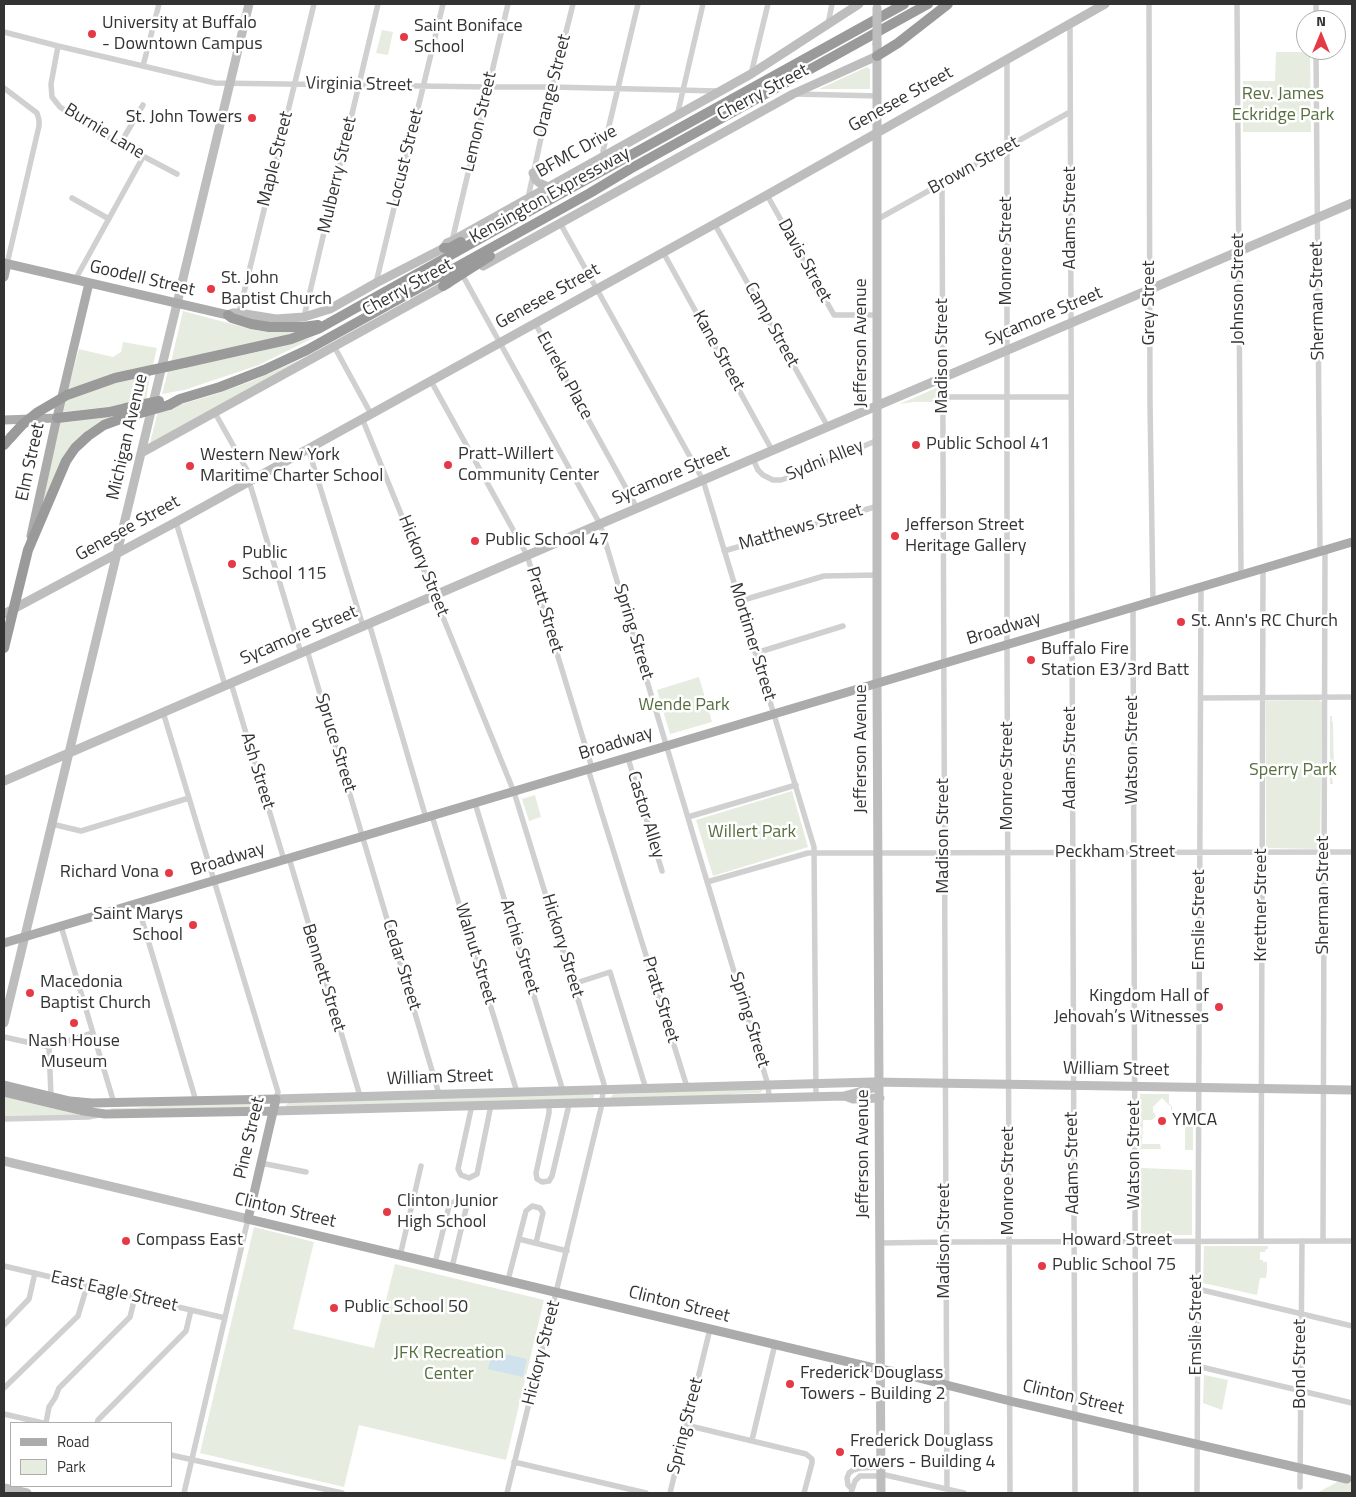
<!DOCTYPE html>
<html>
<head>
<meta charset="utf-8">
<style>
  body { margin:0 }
  #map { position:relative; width:1356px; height:1497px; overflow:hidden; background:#fff; font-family:"Titillium Web",sans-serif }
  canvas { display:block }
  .frame { position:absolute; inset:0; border:5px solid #333; pointer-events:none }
  .legend { position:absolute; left:10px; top:1422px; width:162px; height:65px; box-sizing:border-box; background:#fff; border:1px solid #adadad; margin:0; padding:6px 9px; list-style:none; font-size:15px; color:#333 }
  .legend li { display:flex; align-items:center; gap:10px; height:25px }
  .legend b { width:25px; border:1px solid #adadad }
  .north { position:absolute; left:1296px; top:10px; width:50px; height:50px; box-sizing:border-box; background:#fff; border:1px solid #adadad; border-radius:50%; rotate:0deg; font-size:14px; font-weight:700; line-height:20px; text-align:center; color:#333 }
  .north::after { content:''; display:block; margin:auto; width:18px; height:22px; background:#e63946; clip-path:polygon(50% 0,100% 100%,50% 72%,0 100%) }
</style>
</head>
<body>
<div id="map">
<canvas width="1356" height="1497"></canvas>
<div class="frame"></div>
<ul class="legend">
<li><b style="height:6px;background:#ababab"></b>Road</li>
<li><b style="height:14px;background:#e6ecdf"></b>Park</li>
</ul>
<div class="north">N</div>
</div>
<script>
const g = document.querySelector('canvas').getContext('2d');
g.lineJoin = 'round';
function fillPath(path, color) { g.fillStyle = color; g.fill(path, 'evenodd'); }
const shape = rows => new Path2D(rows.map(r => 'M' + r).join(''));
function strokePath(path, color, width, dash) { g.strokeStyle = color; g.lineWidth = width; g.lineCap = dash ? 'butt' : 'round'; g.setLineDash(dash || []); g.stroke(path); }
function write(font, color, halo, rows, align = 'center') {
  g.font = font + ' "Titillium Web",sans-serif'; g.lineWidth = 5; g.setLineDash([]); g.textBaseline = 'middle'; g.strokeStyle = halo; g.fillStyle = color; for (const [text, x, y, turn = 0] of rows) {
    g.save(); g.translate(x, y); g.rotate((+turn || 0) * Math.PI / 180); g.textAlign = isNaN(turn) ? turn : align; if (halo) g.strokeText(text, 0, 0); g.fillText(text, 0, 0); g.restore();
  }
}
const green = shape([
  [382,30,393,32,388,55,376,53],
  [1276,52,1310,52,1311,132,1243,132,1243,81,1275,81],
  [867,67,870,69,870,89,819,89],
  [183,311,254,330,269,332,301,331,289,336,171,362],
  [315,337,259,365,184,390,162,394,168,371,258,352],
  [123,342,157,348,153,365,68,389,79,349,113,357,121,352],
  [315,353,150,443,158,411,213,395,252,381],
  [150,376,146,400,115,406,63,412,66,401,83,393,112,384],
  [936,388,938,390,938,402,914,402,900,404],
  [115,414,89,431,43,502,59,425,61,422],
  [699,677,712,722,670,734,657,690],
  [1318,700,1321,701,1322,703,1320,847,1317,849,1267,848,1266,847,1266,701],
  [1330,716,1332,716,1332,722,1333,722,1334,776,1332,776,1333,784,1330,784],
  [792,791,808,847,713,876,696,820],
  [535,795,541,817,529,821,522,799],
  [762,1088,763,1090,760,1093,732,1094,725,1097,611,1099,611,1097,613,1094,644,1093,650,1090],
  [593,1093,594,1096,593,1099,286,1107,285,1106,288,1103],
  [1140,1094,1169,1094,1169,1103,1172,1107,1172,1112,1167,1115,1171,1112,1171,1107,1162,1098,1153,1107,1153,1112,1156,1116,1152,1120,1143,1120,1142,1144,1160,1144,1161,1149,1140,1149],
  [4,1096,77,1113,78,1115,4,1117],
  [264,1102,264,1106,262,1107,111,1111,111,1108,135,1108,176,1103],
  [1185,1119,1193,1119,1193,1150,1185,1150],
  [1141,1168,1192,1170,1192,1235,1141,1235],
  [254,1227,314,1242,293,1329,374,1348,395,1264,544,1300,506,1460,359,1425,344,1487,200,1453],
  [1204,1246,1268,1246,1268,1249,1266,1249,1265,1252,1260,1252,1260,1260,1263,1260,1263,1262,1267,1262,1267,1271,1266,1278,1260,1278,1257,1295,1203,1283],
  [1204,1375,1228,1380,1222,1410,1203,1403],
  [1352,1474,1352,1493,1317,1493]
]);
const water = shape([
  [492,1351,527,1359,523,1377,488,1369]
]);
const street = shape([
  [1149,4,1150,402,1153,601],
  [1237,4,1241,575],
  [1316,4,1316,20],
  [1070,23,1075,1493],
  [828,24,832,4],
  [4,32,58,46,215,83,488,87,552,87,718,91],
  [58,46,51,84,52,97,60,107,76,118,120,144,177,174],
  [1316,50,1320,552],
  [1007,58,1007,645,1010,1493],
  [143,66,159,4],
  [751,74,768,4],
  [4,88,37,113,39,120,39,126,7,264],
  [795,94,878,96],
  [677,116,703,4],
  [120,144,143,105],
  [604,157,603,151,638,4],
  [942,184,947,1489],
  [767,195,834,315,878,315],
  [72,198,109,219],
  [528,198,551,92,573,4],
  [878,219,1070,112],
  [560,223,703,480,814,847,816,1096],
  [714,223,828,427],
  [452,241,508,4],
  [663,252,772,450],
  [463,276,600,524,768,1085,769,1097],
  [75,280,143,157],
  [376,283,443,4],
  [239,313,314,4],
  [304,317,378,4],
  [535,323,637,508],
  [335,348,371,414],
  [431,381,527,555,592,768],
  [943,397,1071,397],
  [215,413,252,479],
  [362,418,514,792,604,1084,601,1108,507,1493],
  [308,448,363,626],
  [753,459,758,470,763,475,773,480,781,480,793,476,878,440],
  [249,481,301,653],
  [176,522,225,685],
  [724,551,878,506],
  [740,601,824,576,878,575],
  [1133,607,1136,1493],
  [369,623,426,818],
  [307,650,439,1094],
  [756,653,843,626],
  [231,683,284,860],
  [1201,698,1352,697],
  [163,712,278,1092,276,1099],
  [628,758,662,871],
  [588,769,687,1087],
  [475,803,563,1091],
  [432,816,517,1092],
  [688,817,796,785],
  [52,824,81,831,189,798],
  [289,858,360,1096],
  [707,882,808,853,1352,852],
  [137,903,196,1101],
  [61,926,114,1103],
  [573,984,610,972,646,1089],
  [4,1037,49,1047,92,1033],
  [49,1047,51,1096],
  [549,1103,549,1113,536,1173,537,1179,542,1182,549,1181,552,1176,568,1109,568,1103],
  [472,1105,458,1169,461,1175,469,1178,477,1174,491,1105],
  [4,1119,88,1117,99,1115],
  [261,1163,306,1172],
  [519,1239,567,1251],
  [1261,1241,1263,569],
  [1323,1241,1325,550],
  [881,1243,945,1242,1352,1241],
  [400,1256,421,1166],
  [435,1263,449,1206,455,1201,459,1201,465,1204,466,1209,452,1267],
  [4,1266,225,1318],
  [508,1280,526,1211,532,1206,540,1208,543,1213,536,1243],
  [1198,1289,1352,1326],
  [4,1325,29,1299,35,1273],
  [1197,1366,1352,1403],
  [4,1388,78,1316,87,1286],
  [4,1414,43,1423],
  [46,1423,49,1407,55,1398,59,1388,130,1317,135,1297],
  [97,1423,98,1420,186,1331,191,1310],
  [686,1425,806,1454,812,1459,812,1463,804,1493],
  [752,1440,775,1344],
  [171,1455,342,1493],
  [514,1462,646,1493],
  [881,1474,964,1493],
  [1300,1487,1302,1241],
  [852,1489,848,1485,847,1478,849,1473,853,1470,860,1468,881,1467],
  [184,1493,248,1219],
  [670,1493,710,1329],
  [851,1493,855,1481,860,1476,881,1476],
  [1197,1493,1201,587]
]);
const secondary = shape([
  [877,44,877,683,881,1493],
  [533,173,536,180,541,184,548,187],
  [483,266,793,94,877,56],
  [228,315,233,313,239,313,276,319,304,317,330,309,376,283,444,248,447,243,452,241,751,74,859,4],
  [141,453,449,283],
  [4,614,176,522,767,195,1105,4],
  [4,781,600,524,1352,203],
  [4,1023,249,4],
  [845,1096,853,1099,880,1098],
  [276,1099,873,1082,1352,1090],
  [273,1111,844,1096,873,1088,879,1083],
  [4,1161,248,1219],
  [4,1488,27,1493]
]);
const primary = shape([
  [4,263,228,315],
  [4,277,7,264],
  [4,420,57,418],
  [31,536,55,426,89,283],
  [4,943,1352,542],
  [4,1085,70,1101,92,1103,276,1099,248,1219,874,1368,891,1371,1010,1401,1347,1479],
  [4,1092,84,1111,105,1114,273,1111]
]);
const highway = shape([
  [877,56,898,43,948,4],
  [444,248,450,248,461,242],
  [443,286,490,256],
  [228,315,232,318,251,324,269,327,303,327,318,325],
  [184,363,291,339,320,328,544,203,904,4],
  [169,405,180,399,220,387,264,370,307,350,590,193,630,169,928,4],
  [57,418,109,412,126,408],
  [4,445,11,437],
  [4,648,28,550,66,461,75,448,88,436,104,425,123,418]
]);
const secondaryBridge = shape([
  [877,8,877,44]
]);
const highwayBridge = shape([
  [126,408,159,401],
  [123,418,169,405],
  [11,437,22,425,38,412,67,395,115,378,184,363]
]);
const markers = [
  [92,34,5,"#e63946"],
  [404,37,5,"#e63946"],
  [252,118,5,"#e63946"],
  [211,289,5,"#e63946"],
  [916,445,5,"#e63946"],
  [448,465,5,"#e63946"],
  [190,466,5,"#e63946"],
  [895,536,5,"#e63946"],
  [475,541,5,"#e63946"],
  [232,564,5,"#e63946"],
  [1181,622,5,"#e63946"],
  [1031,660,5,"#e63946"],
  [169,873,5,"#e63946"],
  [193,925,5,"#e63946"],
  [30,993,5,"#e63946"],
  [1219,1007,5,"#e63946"],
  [74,1023,5,"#e63946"],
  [1162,1121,5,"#e63946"],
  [387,1212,5,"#e63946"],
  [126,1241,5,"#e63946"],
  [1042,1266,5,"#e63946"],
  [334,1308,5,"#e63946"],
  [790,1384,5,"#e63946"],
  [840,1452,5,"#e63946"]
];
const poiNames = [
  ["University at Buffalo",102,24],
  ["- Downtown Campus",102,45],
  ["Saint Boniface",414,27],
  ["School",414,48],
  ["St. John Towers",242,118,"right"],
  ["St. John",221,279],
  ["Baptist Church",221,300],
  ["Public School 41",926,445],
  ["Pratt-Willert",458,455],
  ["Community Center",458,476],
  ["Western New York",200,456],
  ["Maritime Charter School",200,477],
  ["Jefferson Street",905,526],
  ["Heritage Gallery",905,547],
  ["Public School 47",485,541],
  ["Public",242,554],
  ["School 115",242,575],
  ["St. Ann's RC Church",1191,622],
  ["Buffalo Fire",1041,650],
  ["Station E3/3rd Batt",1041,671],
  ["Richard Vona",159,873,"right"],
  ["Saint Marys",183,915,"right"],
  ["School",183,936,"right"],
  ["Macedonia",40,983],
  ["Baptist Church",40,1004],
  ["Kingdom Hall of",1209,997,"right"],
  ["Jehovah’s Witnesses",1209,1018,"right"],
  ["Nash House",74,1042,"center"],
  ["Museum",74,1063,"center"],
  ["YMCA",1172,1121],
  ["Clinton Junior",397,1202],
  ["High School",397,1223],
  ["Compass East",136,1241],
  ["Public School 75",1052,1266],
  ["Public School 50",344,1308],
  ["Frederick Douglass",800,1374],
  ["Towers - Building 2",800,1395],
  ["Frederick Douglass",850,1442],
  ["Towers - Building 4",850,1463]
];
const streetNames = [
  ["Virginia Street",359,85,1],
  ["Orange Street",553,86,-76],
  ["Cherry Street",763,93,-28],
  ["Genesee Street",901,100,-29],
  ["Lemon Street",480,122,-77],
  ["Burnie Lane",104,132,31],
  ["BFMC Drive",577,152,-29],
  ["Locust Street",406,158,-76],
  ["Maple Street",276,159,-76],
  ["Brown Street",974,166,-29],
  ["Mulberry Street",338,175,-77],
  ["Kensington Expressway",550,196,-29],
  ["Adams Street",1071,218,-90],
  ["Monroe Street",1007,251,-90],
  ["Davis Street",804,261,61],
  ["Goodell Street",142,279,13],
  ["Cherry Street",408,288,-29],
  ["Johnson Street",1239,289,-90],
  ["Genesee Street",548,297,-29],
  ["Sherman Street",1318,301,-91],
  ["Grey Street",1150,303,-90],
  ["Sycamore Street",1044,317,-23],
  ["Camp Street",771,325,61],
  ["Jefferson Avenue",862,343,-90],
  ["Kane Street",718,351,61],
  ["Madison Street",943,356,-90],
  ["Eureka Place",564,376,61],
  ["Michigan Avenue",128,437,-77],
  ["Sydni Alley",825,461,-22],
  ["Elm Street",31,462,-78],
  ["Sycamore Street",671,476,-23],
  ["Matthews Street",801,528,-16],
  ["Genesee Street",128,529,-29],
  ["Hickory Street",423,566,68],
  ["Pratt Street",544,610,73],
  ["Broadway",1004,629,-17],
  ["Spring Street",633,632,73],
  ["Sycamore Street",299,636,-23],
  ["Mortimer Street",752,642,73],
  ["Spruce Street",335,743,73],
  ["Broadway",616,744,-17],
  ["Jefferson Avenue",862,749,-90],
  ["Watson Street",1133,750,-90],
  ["Adams Street",1071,758,-90],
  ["Ash Street",257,771,73],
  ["Monroe Street",1008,776,-90],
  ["Castor Alley",645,815,73],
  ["Madison Street",944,836,-90],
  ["Peckham Street",1115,853],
  ["Broadway",228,860,-17],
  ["Sherman Street",1324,895,-90],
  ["Krettner Street",1262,905,-90],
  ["Emslie Street",1200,920,-90],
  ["Hickory Street",562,946,73],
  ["Archie Street",519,947,73],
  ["Walnut Street",475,954,73],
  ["Cedar Street",401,965,73],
  ["Bennett Street",323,978,73],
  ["Pratt Street",660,1000,73],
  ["Spring Street",749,1020,73],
  ["William Street",1116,1070,1],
  ["William Street",440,1078,-2],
  ["Pine Street",250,1138,-77],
  ["Jefferson Avenue",864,1154,-90],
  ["Watson Street",1135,1155,-90],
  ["Adams Street",1073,1163,-91],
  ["Monroe Street",1009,1181,-90],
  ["Clinton Street",285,1211,13],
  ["Madison Street",945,1241,-90],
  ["Howard Street",1117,1241],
  ["East Eagle Street",114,1292,13],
  ["Clinton Street",679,1305,14],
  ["Emslie Street",1197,1325,-90],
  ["Hickory Street",542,1353,-76],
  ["Bond Street",1301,1364,-90],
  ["Clinton Street",1073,1398,13],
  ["Spring Street",686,1426,-76]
];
const parkNames = [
  ["Rev. James",1283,95],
  ["Eckridge Park",1283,116],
  ["Wende Park",684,706],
  ["Sperry Park",1293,771],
  ["Willert Park",752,833],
  ["JFK Recreation",449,1354],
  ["Center",449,1375]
];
fillPath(green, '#e6ecdf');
fillPath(water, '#cfe2ee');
strokePath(street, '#d0d0d0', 5.5);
strokePath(secondary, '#bdbdbd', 9);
strokePath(primary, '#ababab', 9);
strokePath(highway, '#9a9a9a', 10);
strokePath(secondaryBridge, '#bdbdbd', 9);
strokePath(highwayBridge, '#9a9a9a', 10);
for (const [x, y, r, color] of markers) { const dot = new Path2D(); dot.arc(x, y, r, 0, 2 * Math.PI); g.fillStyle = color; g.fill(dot); strokePath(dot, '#fff', 2); }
write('18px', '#333', '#fff', poiNames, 'left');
write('18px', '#333', '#fff', streetNames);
write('18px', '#56703f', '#fff', parkNames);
</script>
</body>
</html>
